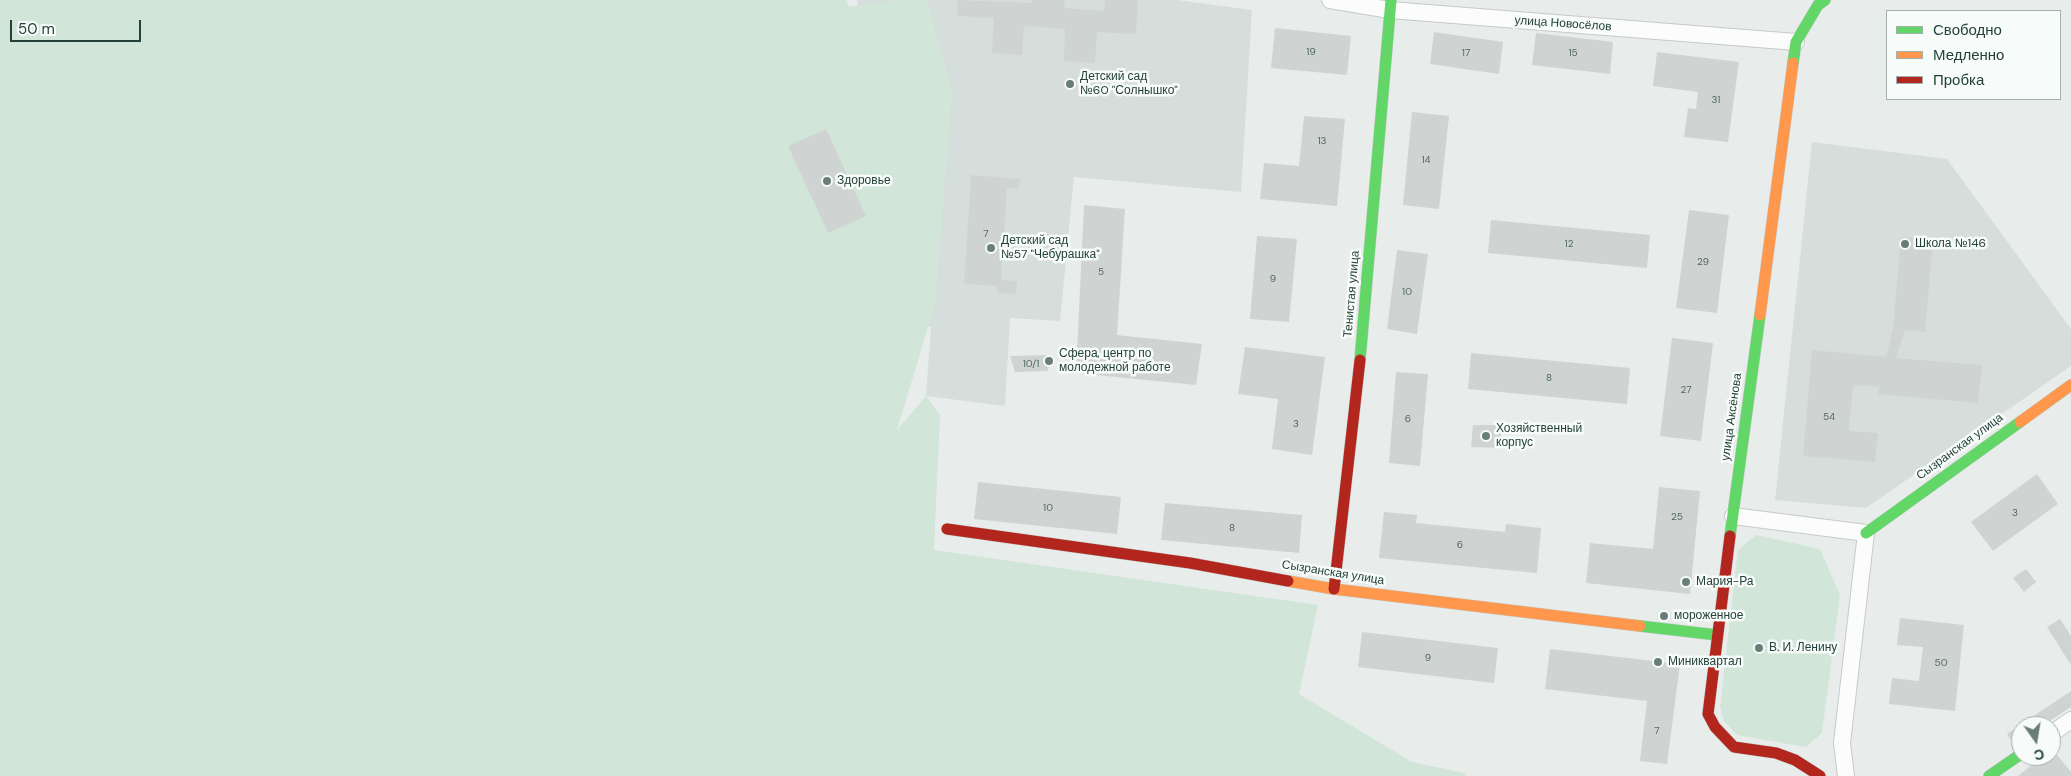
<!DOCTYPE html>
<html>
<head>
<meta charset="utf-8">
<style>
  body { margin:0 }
  #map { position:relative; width:2071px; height:776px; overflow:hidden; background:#e8edeb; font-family:"DM Sans",sans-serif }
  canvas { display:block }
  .legend { position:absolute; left:1886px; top:10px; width:175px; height:90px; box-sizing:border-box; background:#f7fbf9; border:1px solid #a3b1ad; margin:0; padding:6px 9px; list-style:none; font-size:15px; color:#24423a }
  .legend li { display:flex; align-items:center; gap:10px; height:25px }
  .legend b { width:25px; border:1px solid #a3b1ad }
  .north { position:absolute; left:2011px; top:716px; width:50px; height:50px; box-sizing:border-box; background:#f7fbf9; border:1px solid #a3b1ad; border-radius:50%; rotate:167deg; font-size:14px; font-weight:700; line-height:20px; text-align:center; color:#24423a }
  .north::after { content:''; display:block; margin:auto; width:18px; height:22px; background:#697e78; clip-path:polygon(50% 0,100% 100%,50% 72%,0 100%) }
  .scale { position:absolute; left:10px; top:20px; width:131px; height:22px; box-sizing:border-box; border:2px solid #24423a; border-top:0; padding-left:6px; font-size:15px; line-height:18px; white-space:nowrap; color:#24423a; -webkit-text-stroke:4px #f7fbf9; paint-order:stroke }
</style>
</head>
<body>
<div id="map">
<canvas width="2071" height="776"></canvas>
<ul class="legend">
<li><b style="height:6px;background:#63d668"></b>Свободно</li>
<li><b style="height:6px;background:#ff974d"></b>Медленно</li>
<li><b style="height:6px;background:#b3261e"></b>Пробка</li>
</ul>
<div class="north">С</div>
<div class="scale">50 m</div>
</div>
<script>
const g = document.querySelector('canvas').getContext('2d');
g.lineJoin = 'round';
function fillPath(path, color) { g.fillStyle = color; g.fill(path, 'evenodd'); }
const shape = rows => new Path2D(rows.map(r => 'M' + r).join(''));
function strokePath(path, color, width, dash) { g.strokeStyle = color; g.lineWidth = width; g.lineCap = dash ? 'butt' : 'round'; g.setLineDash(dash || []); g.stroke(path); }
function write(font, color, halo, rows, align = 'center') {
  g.font = font + ' "DM Sans",sans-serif'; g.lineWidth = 5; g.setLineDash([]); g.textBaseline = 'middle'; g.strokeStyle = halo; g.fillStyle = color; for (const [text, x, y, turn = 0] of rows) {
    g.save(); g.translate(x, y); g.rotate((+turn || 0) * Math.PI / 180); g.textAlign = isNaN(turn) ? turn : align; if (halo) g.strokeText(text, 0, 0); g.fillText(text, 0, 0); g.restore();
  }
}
const built = shape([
  [857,0,1177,0,1252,10,1241,192,1074,177,1060,321,1010,318,1005,406,926,396,931,327,910,324,865,67],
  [1812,142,1947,159,2071,329,2071,366,1866,508,1775,500]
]);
const green = shape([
  [0,0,846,0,849,7,901,0,927,0,952,92,935,304,897,430,926,396,940,415,934,550,1318,605,1299,694,1412,762,1465,773,1465,776,0,776],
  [1756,535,1820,549,1840,595,1822,733,1806,747,1737,735,1724,721,1720,707,1738,550]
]);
const building = shape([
  [958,0,1032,3,1032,0,1065,0,1064,8,1104,11,1105,0,1138,0,1136,34,1097,32,1095,63,1064,61,1065,29,1024,26,1022,55,992,53,994,18,957,16],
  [1275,28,1351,36,1347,75,1271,68],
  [1434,32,1503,42,1499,74,1430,64],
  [1536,33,1613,42,1610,74,1532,65],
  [1657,52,1739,62,1728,142,1684,137,1688,108,1696,109,1698,92,1653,86],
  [1412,112,1449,116,1439,209,1403,205],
  [1304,116,1345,119,1337,206,1260,199,1264,163,1299,166],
  [826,129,866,216,828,233,788,146],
  [971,175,1020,179,1019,188,1007,188,1001,280,1017,281,1016,294,997,293,997,286,964,284],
  [1084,205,1125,209,1117,335,1202,344,1196,385,1076,373],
  [1689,210,1729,215,1717,313,1676,308],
  [1491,220,1650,235,1647,268,1488,253],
  [1257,236,1297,239,1289,322,1250,319],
  [1901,237,1933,240,1925,332,1905,330,1896,358,1982,365,1978,403,1878,394,1879,387,1853,385,1849,431,1878,433,1875,462,1803,456,1812,350,1886,357,1893,329],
  [1397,250,1428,254,1417,334,1387,329],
  [1672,338,1713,343,1701,441,1660,436],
  [1245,347,1325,357,1312,455,1272,449,1278,399,1238,394],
  [1471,353,1630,368,1627,404,1468,389],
  [1051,355,1048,371,1015,372,1010,356],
  [1396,372,1428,374,1420,466,1389,463],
  [1473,425,1502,425,1500,448,1471,447],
  [2037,474,2058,504,1993,551,1971,522],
  [978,482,1121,497,1117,534,974,519],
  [1659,487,1700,491,1690,594,1586,583,1590,543,1653,549],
  [1165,503,1302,515,1299,553,1161,540],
  [1384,512,1417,515,1416,523,1505,532,1506,524,1541,528,1537,573,1379,558],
  [2026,569,2036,582,2024,592,2013,578],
  [1900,618,1964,625,1955,711,1889,704,1892,678,1919,681,1923,647,1897,645],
  [2060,619,2071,636,2071,665,2047,627],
  [1362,632,1498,648,1494,683,1358,667],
  [1550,649,1680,664,1667,764,1640,761,1647,701,1545,689],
  [2071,691,2071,707,2042,726,2021,726,2021,740,2014,745,2007,734],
  [2052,749,2071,772,2071,776,2018,776,2043,756,2051,756]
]);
const street = shape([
  [1330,0,1390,10,1796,42],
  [1733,516,1866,533,1842,743,1846,776],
  [2051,734,2071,720]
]);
const fast = shape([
  [1793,63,1796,42,1818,5,1825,0],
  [1360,360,1391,0],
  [1866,533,2020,422],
  [1730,536,1760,315],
  [1640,626,1717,635],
  [1989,776,2021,754]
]);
const slow = shape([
  [1760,315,1793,63],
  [2020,422,2071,385],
  [1288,581,1334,589,1640,626]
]);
const jam = shape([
  [947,529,1190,563,1288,581],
  [1730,536,1708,714,1715,727,1734,747,1776,753,1795,760,1820,776],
  [1334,589,1360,360]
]);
const markers = [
  [1070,84,5,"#697e78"],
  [827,181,5,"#697e78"],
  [1905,244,5,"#697e78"],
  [991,248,5,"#697e78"],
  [1049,361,5,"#697e78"],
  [1486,436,5,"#697e78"],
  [1686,582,5,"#697e78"],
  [1664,616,5,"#697e78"],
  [1759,648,5,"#697e78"],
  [1658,662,5,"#697e78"]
];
const numberNames = [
  ["19",1311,52],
  ["17",1466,53],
  ["15",1573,53],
  ["31",1716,100],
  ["13",1322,141],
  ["14",1426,160],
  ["7",986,234],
  ["12",1569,244],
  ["29",1703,262],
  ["5",1101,272],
  ["9",1273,279],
  ["10",1407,292],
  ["10/1",1031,364],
  ["8",1549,378],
  ["27",1686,390],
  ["54",1829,417],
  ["6",1408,419],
  ["3",1296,424],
  ["10",1048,508],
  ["3",2015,513],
  ["25",1677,517],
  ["8",1232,528],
  ["6",1460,545],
  ["9",1428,658],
  ["50",1941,663],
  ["7",1657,731]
];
const streetNames = [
  ["улица Новосёлов",1563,24,4],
  ["Тенистая улица",1352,294,-85],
  ["улица Аксёнова",1732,417,-82],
  ["Сызранская улица",1960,447,-36],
  ["Сызранская улица",1333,573,9]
];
const poiNames = [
  ["Детский сад",1080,77],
  ["№60 \"Солнышко\"",1080,91],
  ["Здоровье",837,181],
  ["Детский сад",1001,241],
  ["№57 \"Чебурашка\"",1001,255],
  ["Школа №146",1915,244],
  ["Сфера, центр по",1059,354],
  ["молодежной работе",1059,368],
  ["Хозяйственный",1496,429],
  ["корпус",1496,443],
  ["Мария-Ра",1696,582],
  ["мороженное",1674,616],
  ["В. И. Ленину",1769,648],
  ["Миниквартал",1668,662]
];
fillPath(built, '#d6dedb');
fillPath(green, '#d1e6d8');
fillPath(building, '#cfd4d2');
strokePath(street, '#c5cac8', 18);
strokePath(fast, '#c3cbc8', 12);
strokePath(slow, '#c3cbc8', 12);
strokePath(jam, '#c3cbc8', 12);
strokePath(street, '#fcfcfc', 16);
strokePath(fast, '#63d668', 11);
strokePath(slow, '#ff974d', 11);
strokePath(jam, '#b3261e', 11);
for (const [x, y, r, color] of markers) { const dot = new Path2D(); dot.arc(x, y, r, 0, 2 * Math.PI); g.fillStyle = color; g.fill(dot); strokePath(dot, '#f7fbf9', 2); }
write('10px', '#506761', null, numberNames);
write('12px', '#24423a', '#f7fbf9', streetNames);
write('12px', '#24423a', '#f7fbf9', poiNames, 'left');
</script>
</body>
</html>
